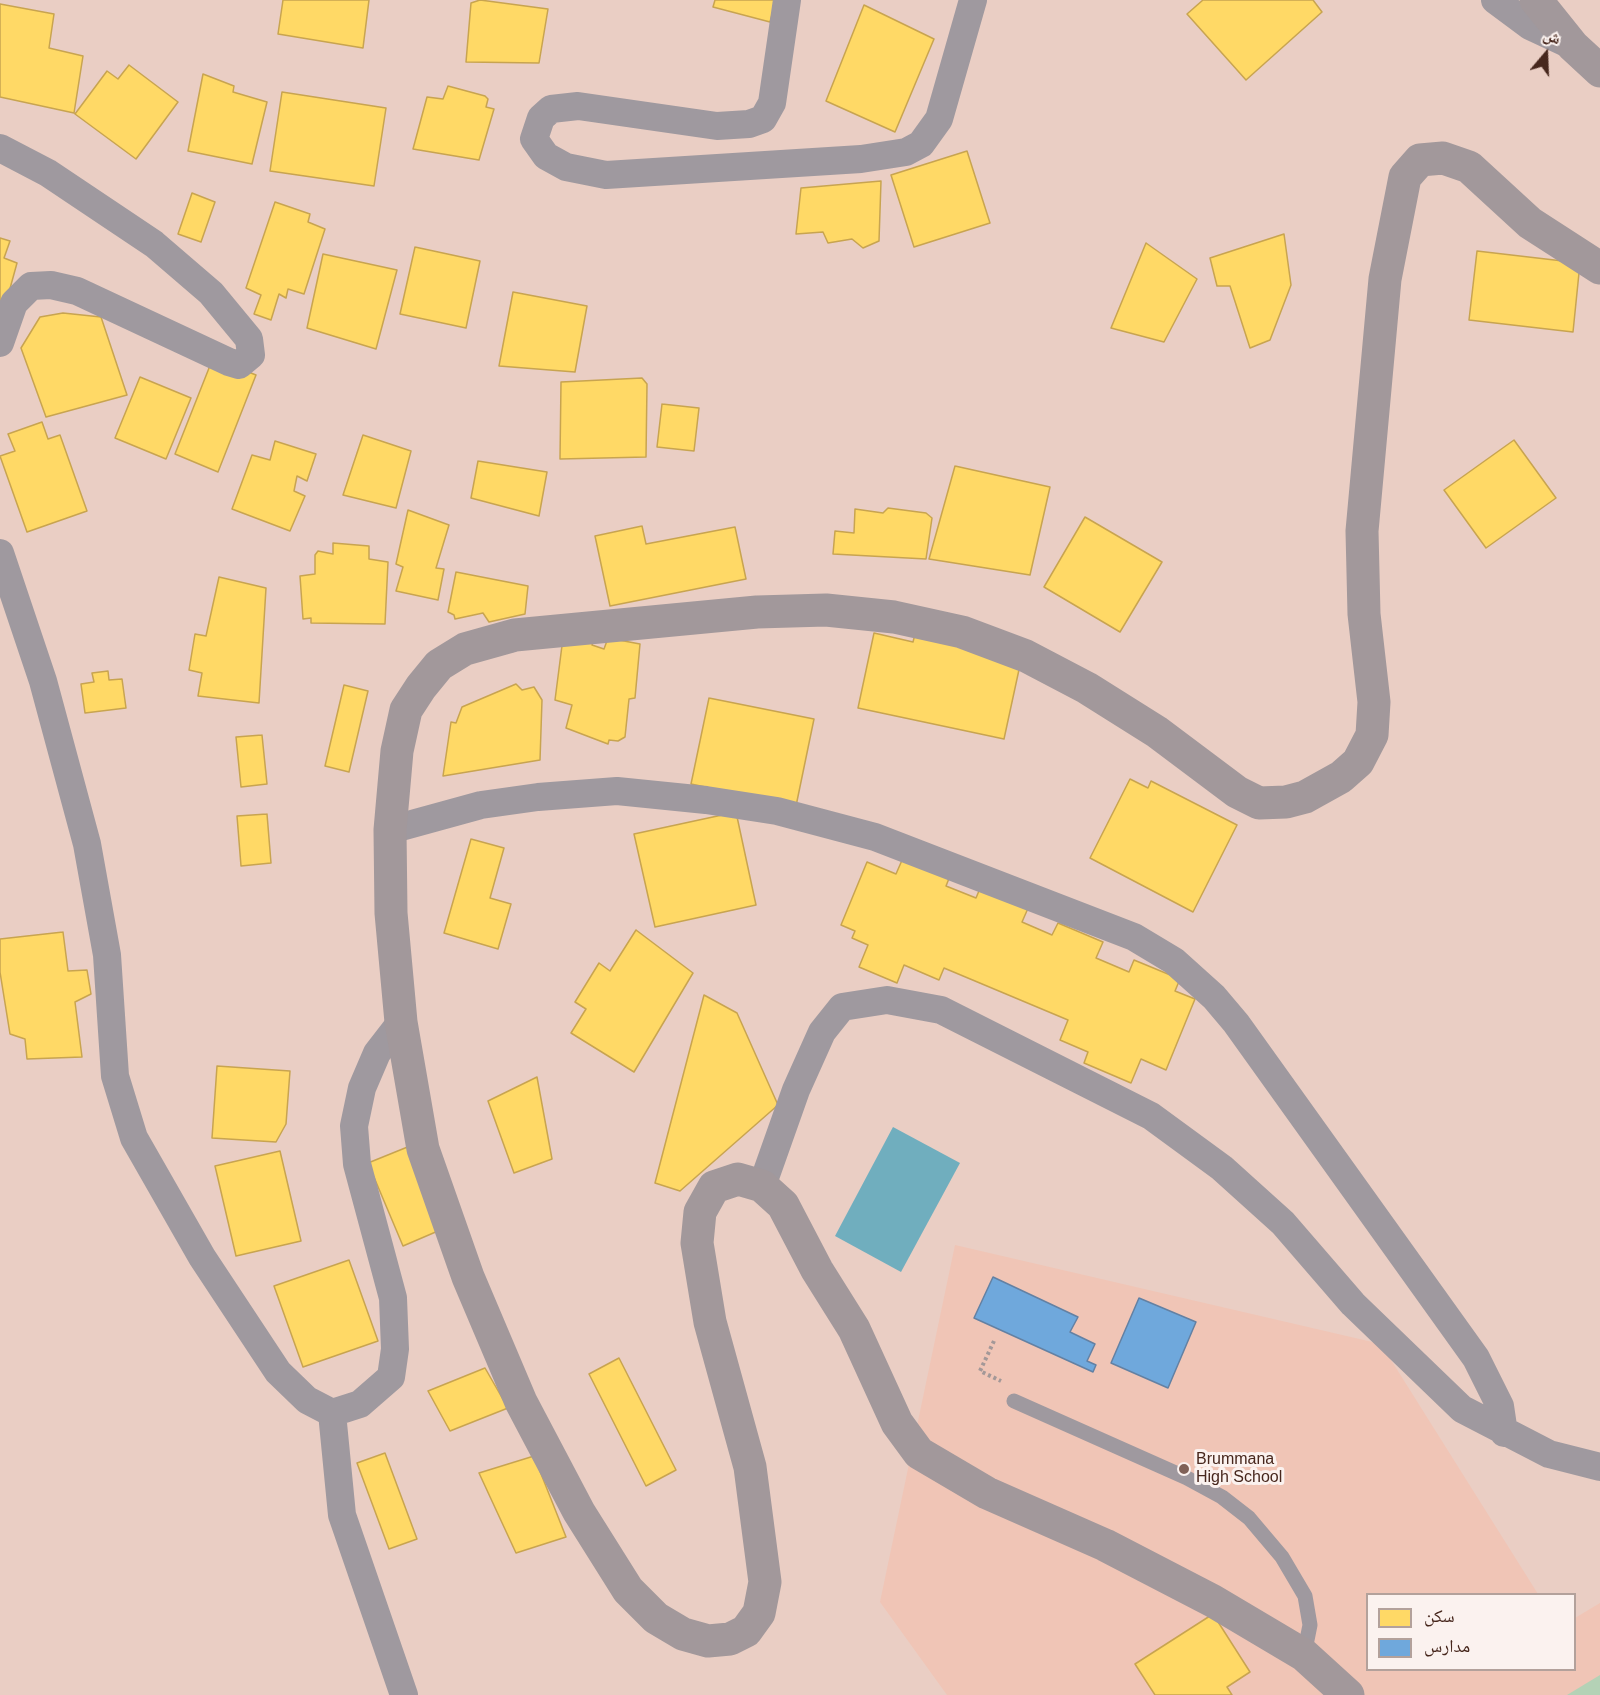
<!DOCTYPE html>
<html>
<head>
<meta charset="utf-8">
<style>
  body { margin:0 }
  #map { position:relative; width:1600px; height:1695px; overflow:hidden; background:#eacec4; font-family:Helvetica,"Noto Naskh Arabic",sans-serif }
  canvas { display:block }
  .legend { position:absolute; left:1366px; top:1593px; width:210px; height:78px; box-sizing:border-box; background:#fbf2ef; border:2px solid #b3a19b; margin:0; padding:8px 10px; list-style:none; font-size:18px; color:#47271d }
  .legend li { display:flex; align-items:center; gap:12px; height:30px }
  .legend b { width:30px; border:2px solid #b3a19b }
  .north { position:absolute; left:1516px; top:24px; width:60px; height:60px; -webkit-text-stroke:4px #fbf2ef; paint-order:stroke; rotate:19deg; font-size:16px; font-weight:700; line-height:24px; text-align:center; color:#47271d }
  .north::after { content:''; display:block; margin:auto; width:21px; height:27px; background:#47271d; clip-path:polygon(50% 0,100% 100%,50% 72%,0 100%) }
</style>
</head>
<body>
<div id="map">
<canvas width="1600" height="1695"></canvas>
<ul class="legend">
<li><b style="height:16px;background:#ffd966"></b>سكن</li>
<li><b style="height:16px;background:#6fa8dc"></b>مدارس</li>
</ul>
<div class="north">ش</div>
</div>
<script>
const g = document.querySelector('canvas').getContext('2d');
g.lineJoin = 'round';
function fillPath(path, color) { g.fillStyle = color; g.fill(path, 'evenodd'); }
const shape = rows => new Path2D(rows.map(r => 'M' + r).join(''));
function strokePath(path, color, width, dash) { g.strokeStyle = color; g.lineWidth = width; g.lineCap = dash ? 'butt' : 'round'; g.setLineDash(dash || []); g.stroke(path); }
function write(font, color, halo, rows, align = 'center') {
  g.font = font + ' Helvetica,sans-serif'; g.lineWidth = 6; g.setLineDash([]); g.textBaseline = 'middle'; g.strokeStyle = halo; g.fillStyle = color; for (const [text, x, y, turn = 0] of rows) {
    g.save(); g.translate(x, y); g.rotate((+turn || 0) * Math.PI / 180); g.textAlign = isNaN(turn) ? turn : align; if (halo) g.strokeText(text, 0, 0); g.fillText(text, 0, 0); g.restore();
  }
}
const built = shape([
  [955,1245,1381,1344,1538,1594,1368,1594,1368,1670,1574,1670,1575,1618,1600,1603,1600,1695,947,1695,880,1602]
]);
const green = shape([
  [1600,1675,1600,1695,1567,1695]
]);
const water = shape([
  [893,1127,960,1163,901,1272,835,1236]
]);
const homes = shape([
  [283,0,369,0,363,48,278,34,283,0],
  [480,0,548,9,539,63,466,62,471,3,480,0],
  [715,0,776,0,770,22,713,7,715,0],
  [1203,0,1313,0,1322,12,1246,80,1187,14,1203,0],
  [0,4,54,14,49,48,83,56,74,113,0,97,0,4],
  [864,5,934,39,895,132,826,101,864,5],
  [129,65,178,102,136,159,75,114,107,71,118,79,129,65],
  [203,74,234,86,233,92,267,102,252,164,188,151,203,74],
  [448,86,485,96,488,99,486,107,494,109,479,160,413,149,427,97,443,99,448,86],
  [282,92,386,108,374,186,270,171,282,92],
  [967,151,990,223,914,247,891,175,967,151],
  [881,181,879,241,863,248,852,239,828,243,823,232,796,234,801,188,881,181],
  [192,193,215,202,201,242,178,234,192,193],
  [275,202,310,214,308,222,325,229,304,294,288,289,286,298,279,294,271,320,254,314,261,295,246,288,275,202],
  [1284,234,1291,285,1270,340,1250,348,1230,286,1217,286,1210,258,1284,234],
  [0,238,10,241,4,258,17,263,0,325,0,238],
  [1146,243,1197,279,1164,342,1111,328,1146,243],
  [415,247,480,261,466,328,400,314,415,247],
  [1477,251,1580,263,1573,332,1469,320,1477,251],
  [323,254,397,270,376,349,307,328,323,254],
  [513,292,587,306,575,372,499,366,513,292],
  [63,313,101,317,127,395,46,417,21,348,40,317,63,313],
  [213,358,256,375,218,472,175,454,213,358],
  [140,377,191,398,166,459,115,438,140,377],
  [642,378,647,384,646,457,560,459,561,382,642,378],
  [662,404,699,408,694,451,657,447,662,404],
  [42,422,48,439,60,435,87,511,27,532,0,456,15,451,8,434,42,422],
  [363,435,411,451,396,508,343,495,363,435],
  [1514,440,1556,498,1486,548,1444,490,1514,440],
  [275,441,316,454,307,481,297,476,294,491,305,496,290,531,232,509,252,455,270,460,275,441],
  [478,461,547,472,539,516,471,498,478,461],
  [955,466,1050,487,1030,575,929,559,955,466],
  [888,508,926,513,932,518,926,559,833,554,835,531,854,533,855,509,883,513,888,508],
  [408,510,449,525,436,568,444,569,438,600,396,591,403,567,396,564,408,510],
  [1085,517,1162,562,1120,632,1044,587,1085,517],
  [642,526,646,544,735,527,746,579,610,606,595,536,642,526],
  [333,543,369,546,369,559,388,562,385,624,311,623,311,618,303,619,300,576,315,574,315,555,318,551,333,554,333,543],
  [456,572,528,586,525,614,489,622,483,613,455,619,454,615,448,612,456,572],
  [219,577,266,588,259,703,198,696,202,673,189,670,195,634,206,636,219,577],
  [564,630,594,636,592,645,604,649,608,638,640,644,635,698,629,699,625,737,618,741,609,740,608,744,566,728,572,705,555,700,564,630],
  [916,630,1020,665,1004,739,858,708,874,633,913,642,916,630],
  [108,671,109,680,122,679,126,708,85,713,81,684,94,682,92,673,108,671],
  [516,684,522,690,534,687,542,700,540,760,443,776,451,722,456,723,462,707,516,684],
  [344,685,368,691,349,772,325,766,344,685],
  [709,698,814,719,796,806,691,784,709,698],
  [262,735,267,784,241,787,236,737,262,735],
  [1130,779,1148,788,1151,781,1237,825,1193,912,1090,858,1130,779],
  [736,812,756,905,655,927,634,834,736,812],
  [267,814,271,863,241,866,237,816,267,814],
  [471,839,504,848,490,898,511,904,498,949,444,933,471,839],
  [906,851,952,871,946,886,976,898,981,886,1029,906,1022,922,1052,935,1058,923,1103,942,1096,958,1129,972,1134,960,1180,979,1175,991,1195,999,1166,1070,1141,1059,1131,1083,1084,1063,1088,1052,1060,1040,1068,1020,944,968,939,980,904,965,897,983,859,967,868,945,852,938,855,931,841,925,867,862,896,874,906,851],
  [636,930,693,973,634,1072,571,1033,586,1009,575,1002,599,963,610,971,636,930],
  [63,932,68,971,87,970,91,994,75,1002,82,1057,27,1059,25,1039,10,1034,0,972,0,939,63,932],
  [704,995,737,1013,778,1105,680,1191,655,1183,704,995],
  [217,1066,290,1071,286,1124,276,1142,212,1138,217,1066],
  [537,1077,552,1159,514,1173,488,1101,537,1077],
  [410,1146,445,1228,403,1246,368,1163,410,1146],
  [280,1151,301,1241,236,1256,215,1166,280,1151],
  [349,1260,378,1341,303,1367,274,1286,349,1260],
  [619,1358,676,1470,646,1486,589,1374,619,1358],
  [485,1368,508,1408,450,1431,428,1391,485,1368],
  [385,1453,417,1539,389,1549,357,1463,385,1453],
  [534,1456,566,1537,516,1553,479,1473,534,1456],
  [1213,1614,1250,1672,1227,1687,1232,1695,1155,1695,1135,1664,1213,1614]
]);
const schools = shape([
  [993,1277,1078,1317,1070,1332,1095,1344,1087,1361,1096,1365,1093,1372,974,1318,993,1277],
  [1139,1298,1196,1322,1168,1388,1111,1363,1139,1298]
]);
const path = shape([
  [994,1341,980,1371,1001,1381]
]);
const lane = shape([
  [1014,1401,1187,1478,1222,1497,1249,1518,1282,1557,1305,1596,1310,1625,1304,1655]
]);
const street = shape([
  [787,0,772,103,763,119,749,124,717,126,578,106,551,109,541,118,534,139,546,156,566,167,606,175,861,159,906,152,921,144,939,119,973,0],
  [1495,0,1530,26,1573,46],
  [0,148,48,173,154,244,211,293,249,339,251,355,239,365,229,362,77,291,51,285,31,286,14,303,0,343],
  [0,553,43,681,87,844,107,955,115,1076,134,1138,202,1257,278,1372,307,1400,332,1413,360,1404,391,1377,395,1349,393,1298,357,1164,354,1126,362,1088,377,1053,401,1022],
  [390,830,481,805,538,797,617,791,706,800,777,811,875,837,1134,937,1174,961,1214,997,1236,1023,1476,1358,1500,1406,1504,1433],
  [762,1186,796,1090,822,1032,842,1007,887,1000,941,1010,1151,1116,1222,1168,1283,1223,1353,1304,1462,1409,1549,1454,1600,1467],
  [332,1413,342,1515,404,1695]
]);
const secondary = shape([
  [1536,0,1573,46,1600,71],
  [1348,1695,1304,1655,1213,1601,1105,1545,987,1493,919,1453,897,1423,854,1329,817,1270,783,1205,762,1186,738,1179,714,1187,700,1212,697,1243,710,1322,750,1467,765,1582,759,1613,746,1631,730,1639,708,1641,683,1634,656,1618,628,1590,579,1512,521,1402,468,1277,423,1149,401,1022,391,913,390,830,397,751,406,710,421,687,439,665,465,649,515,635,757,612,826,610,894,617,962,632,1026,656,1087,688,1157,732,1237,792,1259,803,1286,802,1305,797,1341,777,1358,762,1372,735,1374,702,1364,614,1362,531,1385,279,1405,177,1420,160,1443,158,1469,167,1530,223,1600,268]
]);
const markers = [
  [1184,1469,6,"#806157"]
];
const poiNames = [
  ["Brummana",1196,1460],
  ["High School",1196,1478]
];
fillPath(built, '#f0c5b6');
fillPath(green, '#b4d2b6');
fillPath(water, '#70aebe');
fillPath(homes, '#ffd966');
strokePath(homes, '#c8a450', 1.5);
fillPath(schools, '#6fa8dc');
strokePath(schools, '#6381a3', 1.5);
strokePath(path, '#a39898', 4, [3, 3]);
strokePath(lane, '#9f999f', 15);
strokePath(street, '#9f999f', 28);
strokePath(secondary, '#a2989b', 33);
for (const [x, y, r, color] of markers) { const dot = new Path2D(); dot.arc(x, y, r, 0, 2 * Math.PI); g.fillStyle = color; g.fill(dot); strokePath(dot, '#fbf2ef', 2); }
write('16px', '#47271d', '#fbf2ef', poiNames, 'left');
</script>
</body>
</html>
